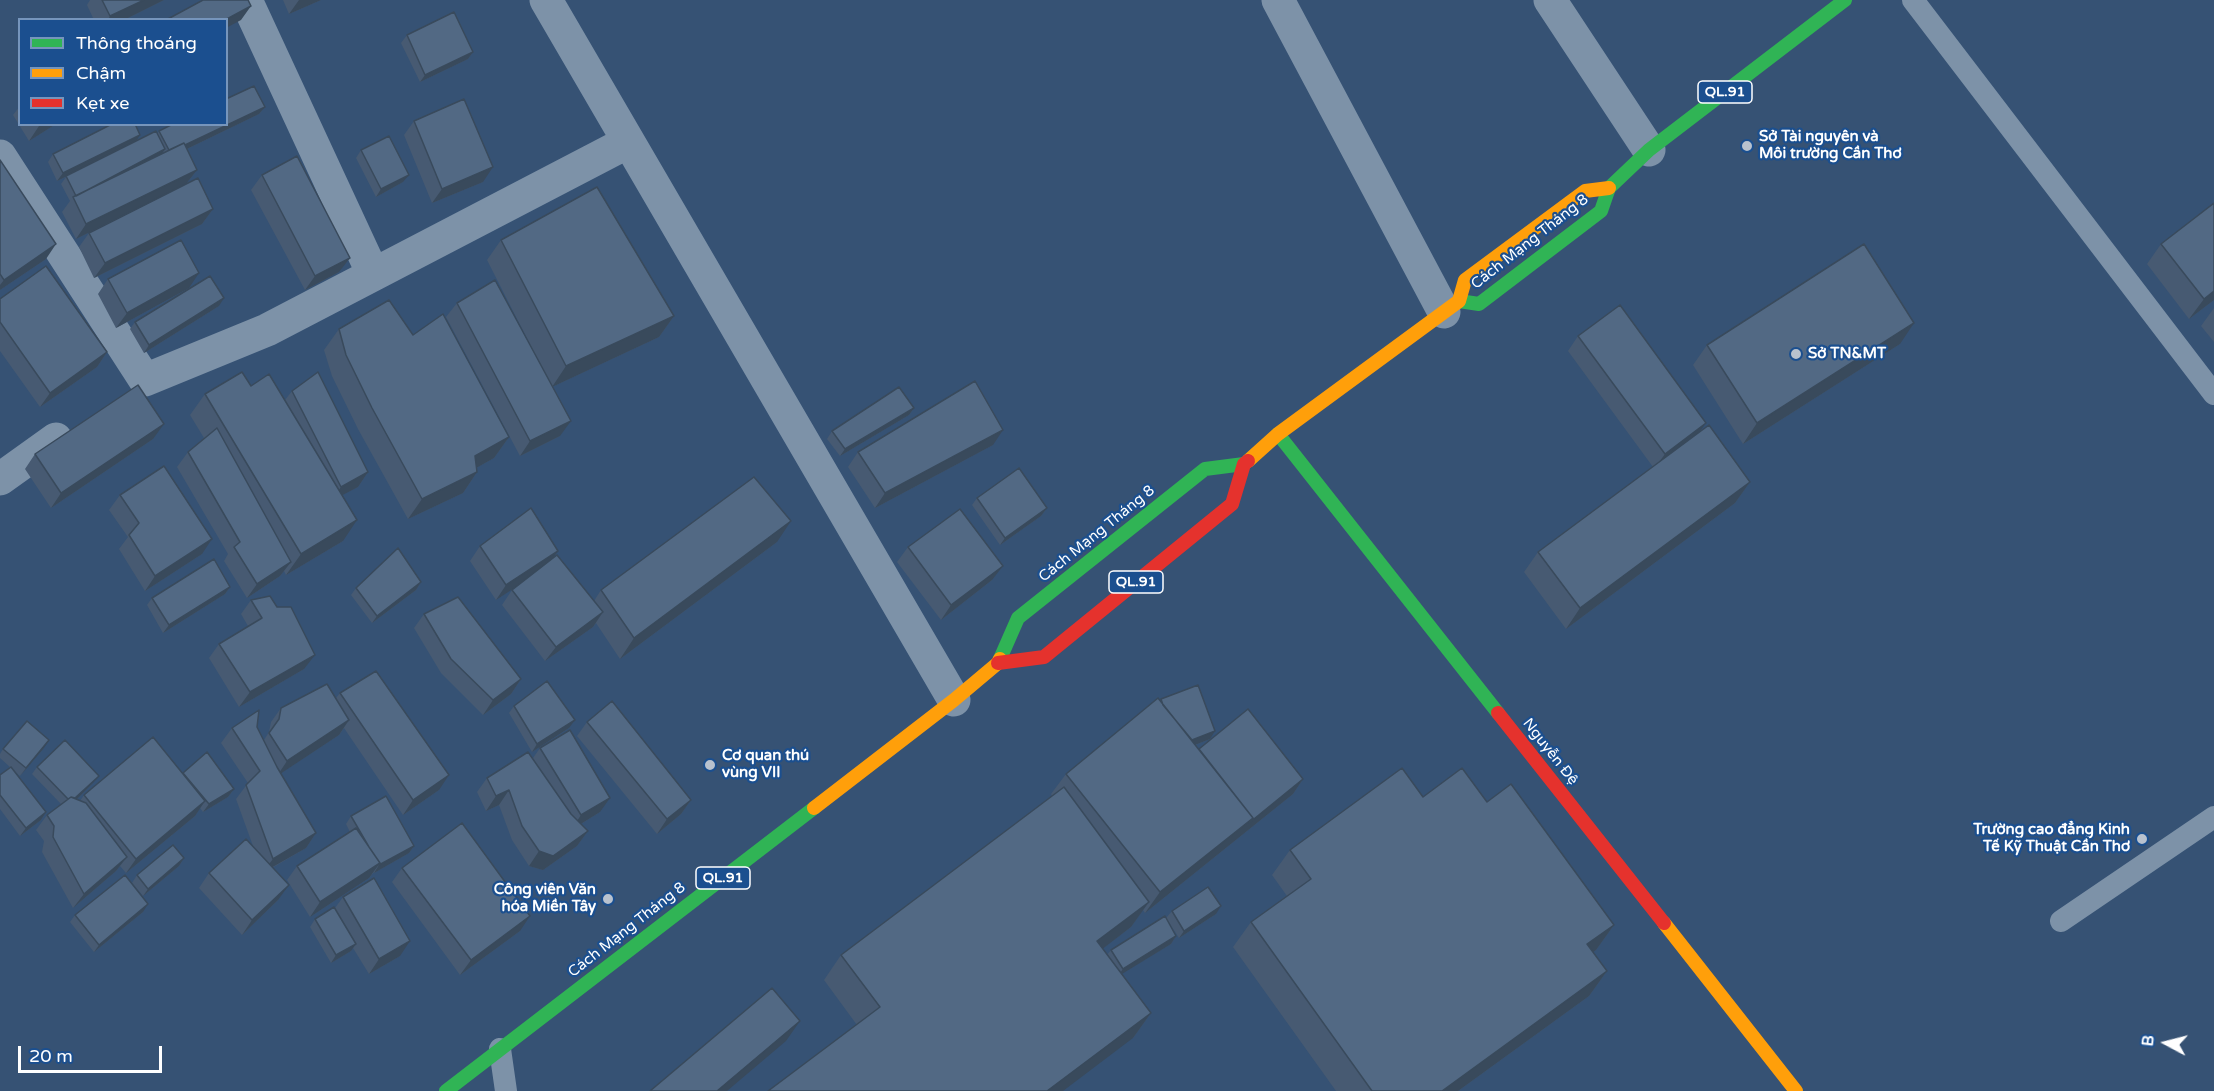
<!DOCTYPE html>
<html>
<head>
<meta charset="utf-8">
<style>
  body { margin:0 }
  #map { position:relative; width:2214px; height:1091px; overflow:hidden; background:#365274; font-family:"Varela Round",sans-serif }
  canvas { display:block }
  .legend { position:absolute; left:18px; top:18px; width:210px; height:108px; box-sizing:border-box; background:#1b4f8f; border:2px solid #7695bc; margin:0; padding:8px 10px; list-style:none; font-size:18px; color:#fff }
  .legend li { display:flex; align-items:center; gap:12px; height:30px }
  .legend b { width:30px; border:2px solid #7695bc }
  .north { position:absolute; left:2136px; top:1013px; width:60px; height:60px; -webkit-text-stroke:4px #1b4f8f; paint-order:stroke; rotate:277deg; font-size:16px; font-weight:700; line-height:24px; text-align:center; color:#fff }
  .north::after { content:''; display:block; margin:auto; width:21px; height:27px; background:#fff; clip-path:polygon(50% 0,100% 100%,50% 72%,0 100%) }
  .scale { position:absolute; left:18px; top:1046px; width:144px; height:27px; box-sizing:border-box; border:3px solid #fff; border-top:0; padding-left:8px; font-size:18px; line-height:21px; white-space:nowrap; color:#fff; -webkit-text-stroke:4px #1b4f8f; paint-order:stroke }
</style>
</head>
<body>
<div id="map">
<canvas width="2214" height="1091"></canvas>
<ul class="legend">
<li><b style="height:8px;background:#30b455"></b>Thông thoáng</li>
<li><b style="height:8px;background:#ff9f0a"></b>Chậm</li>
<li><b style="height:8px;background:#e5322d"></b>Kẹt xe</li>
</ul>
<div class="north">B</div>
<div class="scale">20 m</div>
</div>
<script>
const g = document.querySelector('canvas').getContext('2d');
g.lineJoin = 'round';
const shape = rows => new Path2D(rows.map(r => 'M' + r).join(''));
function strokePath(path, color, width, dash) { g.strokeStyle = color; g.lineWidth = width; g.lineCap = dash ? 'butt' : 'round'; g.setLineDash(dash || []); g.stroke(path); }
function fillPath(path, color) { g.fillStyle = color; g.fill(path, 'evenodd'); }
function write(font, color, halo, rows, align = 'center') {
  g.font = font + ' "Varela Round",sans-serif'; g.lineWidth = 4.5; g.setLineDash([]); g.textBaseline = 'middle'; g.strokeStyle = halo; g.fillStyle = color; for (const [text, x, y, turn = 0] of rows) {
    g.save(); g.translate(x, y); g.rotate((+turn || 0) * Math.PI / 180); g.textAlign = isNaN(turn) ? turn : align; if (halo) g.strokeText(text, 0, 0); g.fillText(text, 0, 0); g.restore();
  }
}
const lane = shape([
  [1913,0,2214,394],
  [2061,921,2214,817],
  [500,1049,506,1091]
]);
const street = shape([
  [246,0,373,274],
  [546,0,954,700],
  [1278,0,1444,312],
  [1550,0,1649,150],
  [0,156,145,380,267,330,628,142],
  [0,479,56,439]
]);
const fast = shape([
  [1459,301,1479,304,1601,211,1609,188,1649,150,1845,0],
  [1278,434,1498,713],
  [1000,659,1018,618,1205,469,1244,464],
  [446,1091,814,808]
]);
const slow = shape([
  [1248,461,1278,434,1459,301,1465,280,1585,191,1609,188],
  [814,808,954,700,998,663,1000,659],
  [1664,923,1796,1091]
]);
const jam = shape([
  [998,663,1044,657,1232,504,1244,464,1248,461],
  [1498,713,1664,923]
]);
const wall = shape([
  [90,0,164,0,124,20,94,20,87,5],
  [283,0,321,0,289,14],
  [407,35,473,52,468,59,420,82,401,43],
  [20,106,20,124,56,124,29,141,13,115],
  [265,107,259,114,187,149,197,170,186,184,76,239,62,212,70,201,61,184,66,177,57,181,48,162,53,154,137,140,157,134,159,131],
  [414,121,483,182,432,203,404,135],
  [361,150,403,182,376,197,356,158],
  [0,160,46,259,0,290],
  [262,175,339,272,305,290,251,190],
  [2214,203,2214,300,2189,319,2147,264,2161,244],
  [213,209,202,224,94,278,79,247,89,233],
  [501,240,674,316,659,337,552,387,560,436,520,456,446,317,457,303,542,368,487,260],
  [108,279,189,288,116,328,98,294],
  [0,299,107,352,97,367,40,407,0,351],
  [219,306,144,353,130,329,135,322],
  [2214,308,2214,342,2201,326],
  [339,329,413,335,509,437,494,458,476,468,477,472,463,493,408,519,358,429,332,376,324,350],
  [1578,336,1700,432,1750,482,1735,503,1566,629,1524,572,1538,552,1653,467,1568,351],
  [1900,344,1743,444,1693,365,1707,345],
  [251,386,285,400,292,391,368,472,358,487,342,495,343,541,286,575,284,571,280,576,247,598,224,561,228,554,177,467,188,452,204,438,190,415,205,394],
  [914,408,909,415,840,456,827,439,832,431],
  [153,439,51,508,25,469,35,454],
  [993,445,875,508,848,467,858,452],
  [120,495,202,554,145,591,119,549,128,537,109,510],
  [977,498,1047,508,1041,516,1000,545,972,505],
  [777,542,620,659,596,623,593,627,545,661,502,605,512,590,521,583,496,600,470,561,480,546,558,551,553,558,594,601,601,590],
  [908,547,992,580,941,620,897,562],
  [421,582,416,590,372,623,351,595,356,588],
  [230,587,225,594,163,633,147,605,152,598],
  [251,600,304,669,239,707,209,658,219,644,248,626,241,614],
  [424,614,521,679,511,694,483,715,441,673,414,628],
  [340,693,439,790,403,815,344,728,339,735,281,773,316,833,306,848,272,868,278,900,242,935,199,888,209,873,253,846,236,799,248,783,221,743,232,728,257,727,264,740,269,732,271,722,281,708,336,698],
  [1161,699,1210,739,1195,745,1199,749,1303,779,1293,794,1145,913,1143,910,1131,927,1102,949,1107,955,1111,950,1166,918,1172,911,1216,914,1179,938,1168,921,1176,936,1171,944,1121,974,1151,1013,1133,1038,857,1025,824,980,841,955,1052,796,1051,794,1066,774],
  [514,706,569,728,532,752,509,713],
  [587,722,691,800,681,814,657,834,577,736],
  [44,748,20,776,13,770,46,812,41,820,20,836,0,809,0,775,10,767,0,758,0,754,3,749],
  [540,748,600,812,581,824,588,831,577,846,543,870,529,866,512,840,499,805,486,811,477,792,487,778,533,758],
  [37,767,93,783,77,799,80,801,84,795,182,774,234,789,228,797,203,812,200,808,195,816,126,873,120,866,116,871,73,908,42,852,44,841,36,830,47,815,61,804,32,774],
  [1423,797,1487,802,1614,925,1596,950,1593,952,1607,971,1589,996,1458,1091,1336,1091,1233,947,1251,922,1287,896,1272,875,1290,850],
  [351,816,414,846,409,853,374,873,374,872,369,878,310,917,287,880,297,866,350,832,346,824],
  [184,858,179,866,143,896,132,883,137,875],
  [402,868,520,931,460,975,392,882],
  [343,897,400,956,369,974,353,948,351,951,331,963,310,927,315,919,335,908],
  [143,912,94,952,70,922,75,915]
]);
const shadedWall = shape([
  [144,0,164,0,124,20,108,20,110,16],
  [299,0,321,0,289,14],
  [251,6,241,20,226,28,226,20,225,20],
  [473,52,468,59,420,82,425,75],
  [265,107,259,114,164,160,170,152],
  [42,124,56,124,29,141,39,126],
  [140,135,135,143,57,181,63,173],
  [165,149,160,157,76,196],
  [493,167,483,182,432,203,442,189],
  [197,170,186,184,76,239,86,224],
  [409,175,403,182,376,197,381,189],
  [213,209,202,224,94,278,105,263],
  [56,244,46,259,0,290,0,285,4,280],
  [350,258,339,272,305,290,315,276],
  [199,273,189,288,116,328,127,313],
  [2214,291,2214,300,2189,319,2204,299],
  [224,298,219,306,144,353,149,345],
  [674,316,659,337,552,387,566,366],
  [1914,323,1900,344,1743,444,1757,423],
  [107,352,97,367,40,407,50,393],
  [914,408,909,415,840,456,845,449],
  [571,421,560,436,520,456,530,441],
  [1706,423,1696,437,1654,469,1665,454],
  [164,424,153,439,51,508,61,493],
  [1003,430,993,445,875,508,885,493],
  [509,437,494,458,460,477,475,456],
  [368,472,358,487,331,501,341,487],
  [477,472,463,493,408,519,422,499],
  [1750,482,1735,503,1566,629,1580,608],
  [1047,508,1041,516,1000,545,1005,538],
  [357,520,343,541,286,575,301,554],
  [791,521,777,542,620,659,634,638],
  [212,539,202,554,145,591,155,576],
  [558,551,548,566,496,600,506,585],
  [291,562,280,576,247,598,257,584],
  [1003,566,992,580,941,620,951,605],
  [421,582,416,590,372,623,377,616],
  [230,587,225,594,163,633,169,625],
  [603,612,593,627,545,661,556,647],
  [315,655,304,669,239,707,250,692],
  [521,679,511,694,483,715,493,700],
  [349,720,339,735,277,776,287,761],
  [575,720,569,728,532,752,537,744],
  [1215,731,1210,739,1174,753,1179,745],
  [49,740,44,748,20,776,26,768],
  [449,775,439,790,403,815,413,800],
  [99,776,93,783,66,810,71,802],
  [1303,779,1293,794,1145,913,1160,892,1253,818],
  [234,789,228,797,203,812,209,804],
  [509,790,499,805,486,811,496,796],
  [610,798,600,812,571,830,581,815],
  [691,800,681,814,657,834,667,819],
  [205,801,195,816,126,873,136,859],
  [46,812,41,820,20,836,26,828],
  [588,831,577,846,543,870,529,866,539,851],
  [316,833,306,848,262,873,273,859],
  [414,846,409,853,374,873,379,865],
  [127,857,116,871,73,908,84,894],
  [184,858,179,866,143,896,148,889],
  [380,863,369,878,310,917,320,902],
  [289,885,278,900,242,935,252,920],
  [1149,902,1131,927,1079,967,1097,941],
  [148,904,143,912,94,952,99,945],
  [1221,906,1216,914,1179,938,1184,931],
  [530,916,520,931,460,975,471,960],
  [1614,925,1596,950,1570,969,1587,944],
  [1176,936,1171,944,1117,977,1123,969],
  [410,941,400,956,369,974,379,959],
  [356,944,351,951,331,963,336,955],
  [1607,971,1589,996,1458,1091,1442,1091],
  [1151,1013,1133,1038,1063,1091,1047,1091],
  [800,1021,786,1041,727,1091,717,1091]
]);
const building = shape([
  [102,0,144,0,110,16,102,0],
  [203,0,248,0,251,6,225,20,166,20,203,0],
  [454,12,473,52,425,75,407,35,454,12],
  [254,86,265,107,185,145,184,143,169,150,159,131,173,124,226,124,226,99,254,86],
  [464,99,493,167,442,189,414,121,464,99],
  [112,124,135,124,140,135,63,173,53,154,112,124],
  [156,131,165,149,76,196,66,176,156,131],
  [389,136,409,175,381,189,361,150,389,136],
  [184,143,197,170,86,224,73,197,184,143],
  [297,156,350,258,315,276,262,175,297,156],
  [0,160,56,244,4,280,0,274,0,160],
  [198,178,213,209,105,263,89,233,198,178],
  [597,187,674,316,566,366,501,240,597,187],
  [2214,203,2214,291,2204,299,2161,244,2214,203],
  [181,240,199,273,127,313,108,279,181,240],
  [1864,244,1914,323,1757,423,1707,345,1864,244],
  [46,266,107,352,50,393,0,322,0,299,46,266],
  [210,276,224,298,149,345,135,322,210,276],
  [495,280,571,421,530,441,457,303,495,280],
  [389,300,413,335,443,314,509,437,475,456,477,472,422,499,372,408,346,355,339,329,389,300],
  [1620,305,1706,423,1665,454,1578,336,1620,305],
  [242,372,251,386,269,374,357,520,301,554,205,394,242,372],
  [318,372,368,472,341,487,292,391,318,372],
  [975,381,1003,430,885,493,858,452,975,381],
  [138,385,164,424,61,493,35,454,138,385],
  [899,387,914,408,845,449,832,431,899,387],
  [1709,425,1750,482,1580,608,1538,552,1709,425],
  [217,428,291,562,257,584,234,547,240,542,188,452,217,428],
  [164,466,212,539,155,576,129,535,139,523,120,495,164,466],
  [1019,468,1047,508,1005,538,977,498,1019,468],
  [754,477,791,521,634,638,601,590,754,477],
  [531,508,558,551,506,585,480,546,531,508],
  [960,509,1003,566,951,605,908,547,960,509],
  [398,548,421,582,377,616,356,588,398,548],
  [557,555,603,612,556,647,512,590,557,555],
  [214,559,230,587,169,625,152,598,214,559],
  [270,596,277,607,291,607,315,655,250,692,219,644,262,618,251,600,270,596],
  [458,597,521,679,493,700,451,659,424,614,458,597],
  [376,671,449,775,413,800,340,693,376,671],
  [547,681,575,720,537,744,514,706,547,681],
  [327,684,349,720,287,761,269,733,279,719,281,708,327,684],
  [1198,685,1215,731,1192,740,1163,705,1161,699,1198,685],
  [1158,698,1253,818,1160,892,1066,774,1158,698],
  [612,701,691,800,667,819,587,722,612,701],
  [1248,709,1303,779,1249,823,1253,818,1199,749,1248,709],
  [259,710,257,727,277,767,316,833,273,859,246,785,260,771,232,728,259,710],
  [27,721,49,740,26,768,3,749,27,721],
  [570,730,610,798,581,815,540,748,570,730],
  [153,737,205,801,136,859,84,795,153,737],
  [65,740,99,776,75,798,71,797,68,799,37,767,65,740],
  [207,752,234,789,209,804,183,773,207,752],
  [528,752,571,814,588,831,553,856,539,851,522,826,509,790,496,796,487,778,528,752],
  [11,767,46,812,26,828,0,795,0,775,11,767],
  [1402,768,1423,797,1462,768,1487,802,1511,784,1614,925,1587,944,1607,971,1442,1091,1372,1091,1251,922,1311,879,1290,850,1402,768],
  [1064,787,1149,902,1097,941,1151,1013,1047,1091,768,1091,880,1007,841,955,1064,787],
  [386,796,414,846,379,865,379,864,380,863,369,847,351,816,386,796],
  [71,797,86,803,127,857,84,894,53,837,54,826,47,815,71,797],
  [462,823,530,916,471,960,402,868,462,823],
  [356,828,380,863,320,902,297,866,356,828],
  [246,839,289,885,252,920,209,873,246,839],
  [173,845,184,858,148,889,137,875,173,845],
  [125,875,148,904,99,945,75,915,125,875],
  [374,878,410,941,379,959,343,897,374,878],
  [1208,887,1221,906,1184,931,1172,911,1208,887],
  [334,907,356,944,336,955,315,919,334,907],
  [1165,916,1176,936,1123,969,1111,950,1165,916],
  [772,988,800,1021,717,1091,650,1091,772,988]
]);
const markers = [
  [1747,146,6,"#b9c2ce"],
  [1796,354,6,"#b9c2ce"],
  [710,765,6,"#b9c2ce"],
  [2142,839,6,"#b9c2ce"],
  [608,899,6,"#b9c2ce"]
];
const shields = [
  [1725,92,54],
  [1136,582,54],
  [723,878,54]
];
const shieldNames = [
  ["QL.91",1725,92],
  ["QL.91",1136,582],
  ["QL.91",723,878]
];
const poiNames = [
  ["Sở Tài nguyên và",1759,137],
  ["Môi trường Cần Thơ",1759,154],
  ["Sở TN&MT",1808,354],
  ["Cơ quan thú",722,756],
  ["vùng VII",722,773],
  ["Trường cao đẳng Kinh",2130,830,"right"],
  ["Tế Kỹ Thuật Cần Thơ",2130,847,"right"],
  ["Công viên Văn",596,890,"right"],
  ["hóa Miền Tây",596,907,"right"]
];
const streetNames = [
  ["Cách Mạng Tháng 8",1530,242,-38],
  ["Cách Mạng Tháng 8",1097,534,-39],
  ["Nguyễn Đệ",1550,752,52],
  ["Cách Mạng Tháng 8",627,930,-38]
];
strokePath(lane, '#7d92a8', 22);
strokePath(street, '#7d92a8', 33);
strokePath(fast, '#30b455', 14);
strokePath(slow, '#ff9f0a', 14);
strokePath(jam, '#e5322d', 14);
fillPath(wall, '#475a72');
fillPath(shadedWall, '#394a5c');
fillPath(building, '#526984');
strokePath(building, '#394a5c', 1.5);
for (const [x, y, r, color] of markers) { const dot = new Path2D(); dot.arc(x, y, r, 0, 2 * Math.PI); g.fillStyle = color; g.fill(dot); strokePath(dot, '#1b4f8f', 2); }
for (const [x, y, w] of shields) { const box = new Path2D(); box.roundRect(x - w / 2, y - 11, w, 22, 4.5); g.fillStyle = '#1b4f8f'; g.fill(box); strokePath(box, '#fff', 1.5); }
write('bold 14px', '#fff', null, shieldNames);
write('bold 15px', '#fff', '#1b4f8f', poiNames, 'left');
write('15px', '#fff', '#1b4f8f', streetNames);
</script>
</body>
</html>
